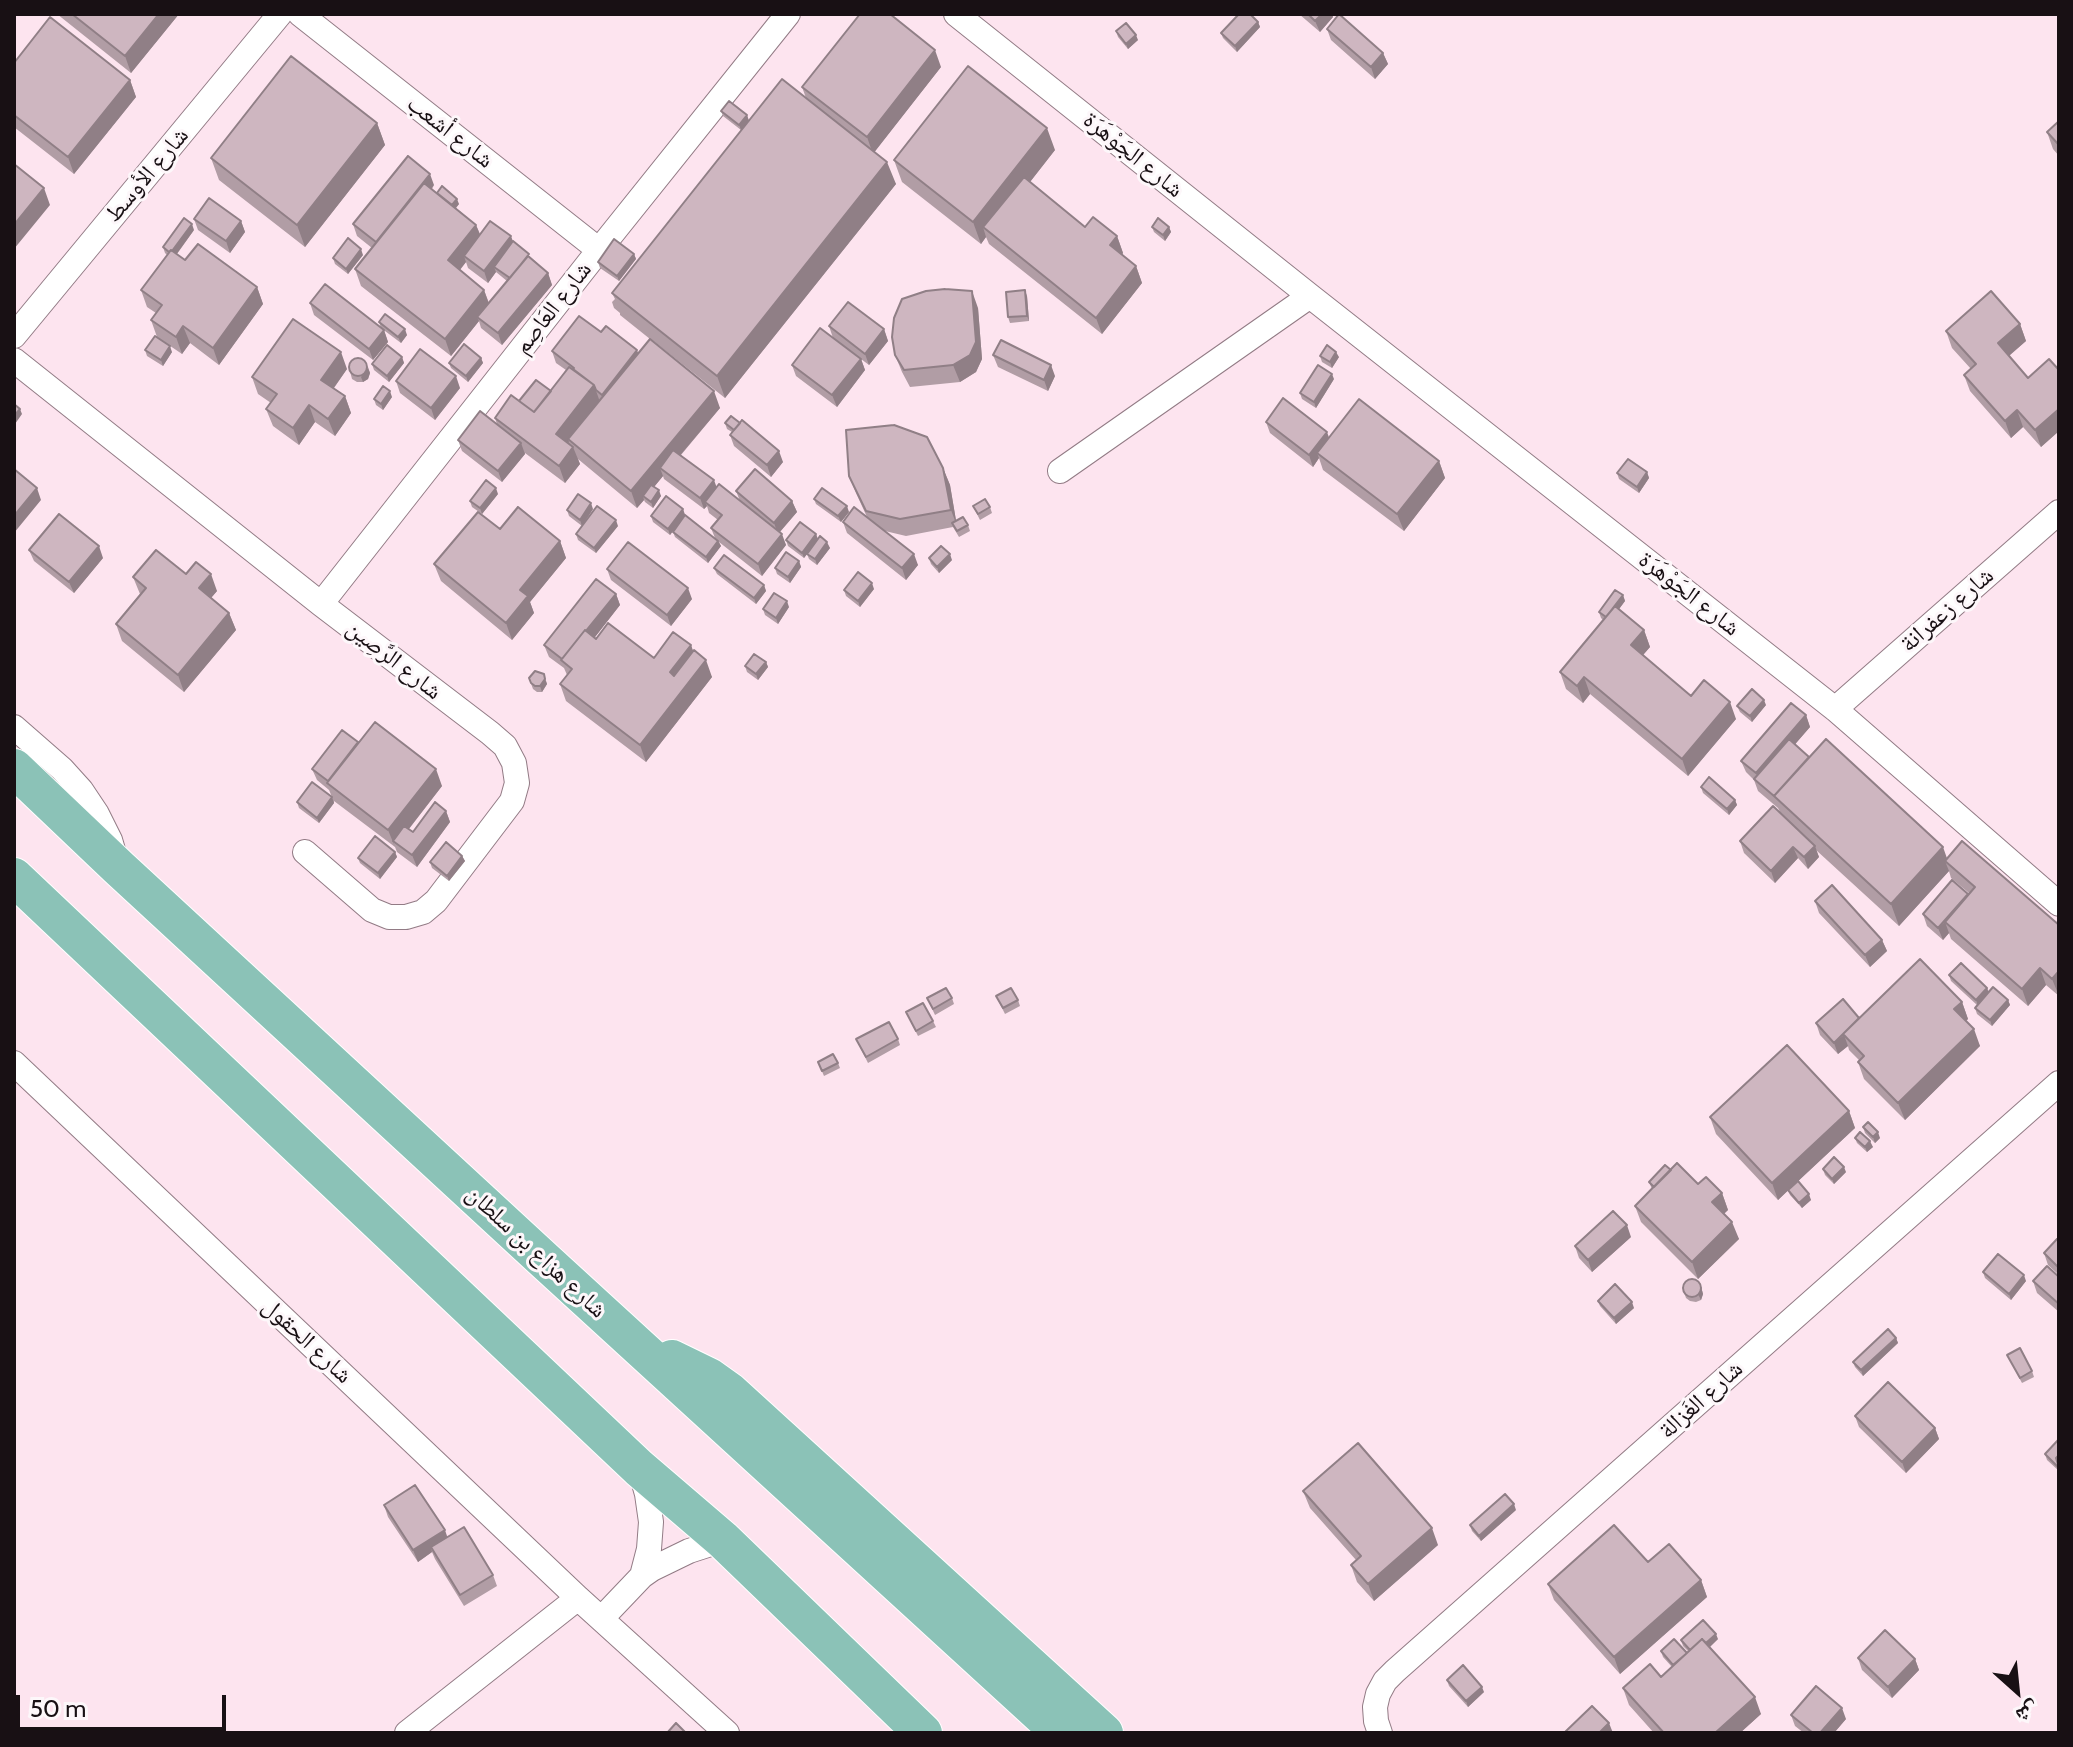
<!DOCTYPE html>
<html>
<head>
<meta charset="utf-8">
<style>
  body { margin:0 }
  #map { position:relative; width:2073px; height:1747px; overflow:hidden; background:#fde4ef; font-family:Cabin,"Noto Naskh Arabic",sans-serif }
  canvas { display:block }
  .frame { position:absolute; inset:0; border:16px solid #181014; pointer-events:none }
  .north { position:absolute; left:1977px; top:1651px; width:80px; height:80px; -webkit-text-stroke:6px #fdf7fa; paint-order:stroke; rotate:153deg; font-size:22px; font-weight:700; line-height:32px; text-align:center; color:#181014 }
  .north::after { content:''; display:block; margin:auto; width:28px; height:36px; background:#181014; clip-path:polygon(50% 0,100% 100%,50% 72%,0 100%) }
  .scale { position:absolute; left:16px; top:1695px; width:210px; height:36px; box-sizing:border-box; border:4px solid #181014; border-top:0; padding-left:10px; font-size:24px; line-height:28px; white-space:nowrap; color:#181014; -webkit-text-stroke:6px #fdf7fa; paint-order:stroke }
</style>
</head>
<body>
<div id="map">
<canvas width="2073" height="1747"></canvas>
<div class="frame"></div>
<div class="north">ش</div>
<div class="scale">50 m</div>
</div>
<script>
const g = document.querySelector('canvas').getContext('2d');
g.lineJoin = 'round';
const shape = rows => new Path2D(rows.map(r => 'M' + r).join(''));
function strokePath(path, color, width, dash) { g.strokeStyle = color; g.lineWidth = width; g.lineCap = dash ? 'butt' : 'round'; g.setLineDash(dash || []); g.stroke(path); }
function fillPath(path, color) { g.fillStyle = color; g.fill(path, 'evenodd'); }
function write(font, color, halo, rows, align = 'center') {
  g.font = font + ' Cabin,"Noto Naskh Arabic",sans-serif'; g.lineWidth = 6; g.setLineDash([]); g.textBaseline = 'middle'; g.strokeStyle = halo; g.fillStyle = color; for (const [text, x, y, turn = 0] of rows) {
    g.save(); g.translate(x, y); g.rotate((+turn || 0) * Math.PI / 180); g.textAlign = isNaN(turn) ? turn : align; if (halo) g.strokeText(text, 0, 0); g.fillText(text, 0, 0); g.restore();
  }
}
const street = shape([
  [300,14,599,250],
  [956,14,1310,296,1835,709,2059,904],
  [14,336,280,14],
  [14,360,321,604,490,733,505,746,514,763,517,783,512,801,436,901,423,912,406,917,389,917,372,910,305,852],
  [1060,471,1310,296],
  [321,604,599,250,788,14],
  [1835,709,2059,512],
  [14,727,62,769,81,790,97,814,110,840,115,857],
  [14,1063,578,1598,727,1733],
  [640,1469,647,1494,651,1522,649,1549,642,1576],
  [602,1618,642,1576,652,1569,689,1551,723,1540],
  [407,1733,578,1598],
  [1380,1733,1376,1721,1375,1707,1378,1694,1385,1681,1395,1671,2059,1083]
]);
const primary = shape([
  [14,768,118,867,544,1260,1061,1733],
  [14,877,639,1468,723,1540,923,1733],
  [672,1359,709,1377,730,1392,1104,1733]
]);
const wall = shape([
  [57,14,179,14,131,73],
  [1299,14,1332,14,1333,17,1320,32],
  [1258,22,1260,27,1237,52,1223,38,1221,33],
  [1327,29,1383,53,1388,64,1375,79,1331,40],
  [1116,31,1138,40,1128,49,1118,37],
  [14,63,130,80,136,97,74,174,14,127],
  [941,67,874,152,896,184,725,398,652,340,720,408,681,455,716,487,740,501,736,491,792,501,797,512,780,532,786,545,762,576,719,542,721,546,708,563,675,537,673,532,715,538,711,528,718,520,709,513,707,506,704,509,664,479,663,476,654,487,661,496,653,508,645,502,644,500,637,508,578,459,580,464,565,483,525,453,525,454,502,482,462,451,458,440,497,424,495,418,519,401,551,391,566,370,556,363,552,351,601,332,638,353,650,339,620,315,620,313,614,308,612,302,615,299,612,293,806,98,802,87],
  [721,111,747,115,749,121,741,130,723,116],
  [2059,121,2059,156,2053,149,2047,132],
  [377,123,385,145,305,247,219,180,211,158],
  [1055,150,1030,182,1085,227,1117,236,1123,253,1122,255,1136,266,1142,283,1102,334,989,244,986,237,981,244,902,182,894,160],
  [434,185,432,189,437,193,459,204,456,208,476,225,480,234,513,241,548,273,552,285,502,345,481,328,479,321,451,356,361,286,355,269,372,248,357,236,353,224],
  [466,262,468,268,488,283,496,272,507,281,489,303,484,290,460,270],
  [194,219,241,221,245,232,230,253,198,230],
  [1152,227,1169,227,1171,232,1165,241,1154,232],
  [194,230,177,254,185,260,257,287,263,304,219,365,190,343,182,354,157,337,151,320,156,313,147,307,141,290,167,255,165,253,163,247],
  [634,254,636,259,619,281,600,268,598,262],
  [363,255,348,274,335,264,333,258],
  [1027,296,1029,321,1010,323,1008,317],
  [310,303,384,330,388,342,373,360,314,315],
  [978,308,982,359,976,372,960,382,910,387,902,372,895,355],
  [379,322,407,335,401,343,381,328],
  [2020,324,2026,341,2009,356,2028,378,2059,370,2059,431,2041,447,2023,427,2011,438,1970,391,1964,375,1971,369,1952,348,1946,331],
  [829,326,884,329,888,341,869,365,833,338],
  [145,350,172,352,163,366,147,356],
  [993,355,1055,376,1048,391,998,367],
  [1320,356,1339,357,1332,368,1322,362],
  [402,357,404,363,389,382,374,370,372,364],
  [481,358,483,363,468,382,451,368,449,363],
  [861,359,865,370,837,407,796,376,792,365],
  [349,367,368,367,370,373,368,379,363,382,357,382,352,379],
  [347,369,334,388,345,396,351,413,335,436,315,422,299,445,273,426,266,409,271,403,258,394,252,377],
  [1334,379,1316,408,1302,399,1300,393],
  [396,381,460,388,435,420,400,393],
  [392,397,383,410,376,405,374,399],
  [1266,422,1329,438,1439,461,1445,478,1404,531,1323,470,1319,458,1313,467,1270,433],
  [725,423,783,462,771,477,734,446,730,435,732,432,727,429],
  [943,468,950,485,956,521,968,525,970,531,959,537,953,527,906,536,885,531,918,565,906,580,847,533,843,522,867,517,856,493,849,476],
  [1647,472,1649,478,1639,493,1619,479,1617,473],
  [498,494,482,514,472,507,470,501],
  [814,499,849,512,841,522,816,504],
  [973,506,990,507,992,513,980,520],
  [593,509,582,526,569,516,567,510],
  [683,509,685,515,670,535,653,522,651,516],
  [618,526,596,553,578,540,576,534],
  [500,529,560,541,566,558,530,602,534,613,512,640,441,581,434,564],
  [816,534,818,539,830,548,817,565,809,559,807,554,804,558,788,546,786,540],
  [29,550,103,558,74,593,34,561],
  [929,558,952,560,939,573,931,564],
  [799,561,801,567,790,583,777,574,775,568],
  [714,568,764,585,766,591,756,604,717,574],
  [607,569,692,599,671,626,611,580],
  [186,574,217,591,211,598,229,613,236,630,184,692,122,641,116,624,140,594,133,577],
  [874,589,860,607,846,596,844,590],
  [616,594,620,605,594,638,654,658,691,645,693,652,712,677,646,762,566,701,560,684,567,675,564,668,549,657,544,645],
  [1623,595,1625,601,1619,609,1644,630,1650,647,1643,655,1691,696,1736,719,1688,776,1590,694,1583,703,1566,689,1560,672,1603,620,1601,618,1599,612],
  [789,607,778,624,765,615,763,609],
  [766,662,768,667,758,680,747,672,745,666],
  [544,674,547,684,542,692,537,692,533,689,529,678],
  [1766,705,1752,722,1740,712,1737,706],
  [1806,715,1810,727,1795,744,1809,757,1947,858,2059,925,2059,996,2046,985,2028,1006,1951,939,1949,933,1943,940,1927,926,1923,914,1969,893,1951,878,1949,871,1899,926,1816,850,1819,857,1808,869,1798,858,1775,883,1744,853,1740,841,1780,812,1778,808,1758,791,1754,780,1746,772,1741,761],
  [358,742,442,786,409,829,413,832,446,811,450,822,417,867,397,852,395,847,334,801,334,803,319,823,299,808,297,802,332,797,329,790,317,780,312,769],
  [1701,787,1735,800,1737,805,1729,815,1703,793],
  [395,852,397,857,380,879,360,863,358,858],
  [462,856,465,861,449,881,432,868,430,862],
  [1815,901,1882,940,1887,951,1870,967,1819,913],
  [1949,975,1987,988,1989,992,2008,1000,2010,1005,1992,1026,1977,1014,1975,1008,1977,1005,1951,981],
  [996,996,1018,1000,1020,1006,1005,1014],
  [927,998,952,998,954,1004,935,1015],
  [1962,1002,1968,1019,1966,1021,1980,1046,1905,1120,1864,1079,1858,1062,1859,1060,1849,1050,1848,1046,1838,1054,1820,1035,1816,1023],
  [906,1012,933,1021,936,1027,918,1036],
  [856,1039,898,1039,900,1045,868,1063],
  [818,1062,838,1063,840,1068,824,1076],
  [1849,1111,1855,1128,1798,1181,1811,1200,1802,1208,1790,1195,1788,1190,1778,1200,1716,1134,1710,1117],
  [1863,1127,1880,1138,1875,1143,1865,1133],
  [1855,1138,1873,1147,1867,1152,1857,1143],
  [1823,1169,1846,1172,1834,1184,1825,1175],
  [1671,1170,1698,1184,1722,1193,1728,1210,1724,1214,1739,1239,1698,1279,1641,1222,1635,1206,1652,1189,1649,1182],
  [1631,1237,1592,1272,1579,1258,1575,1246],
  [2059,1241,2059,1275,2048,1265,2044,1253],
  [1983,1272,2026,1281,2011,1300,1985,1278],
  [2059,1277,2059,1312,2037,1293,2033,1281],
  [1700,1283,1703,1294,1701,1300,1696,1302,1690,1301,1686,1298,1684,1292],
  [1598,1301,1634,1308,1616,1324,1600,1306],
  [1896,1338,1898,1343,1863,1376,1855,1367,1853,1362],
  [2007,1355,2032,1371,2034,1377,2022,1383],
  [1855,1416,1935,1428,1939,1439,1906,1473,1859,1427],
  [2059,1439,2059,1471,2047,1460,2045,1454],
  [1303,1491,1438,1545,1374,1601,1357,1582,1351,1565,1356,1560,1310,1508],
  [384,1505,447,1537,493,1575,497,1586,464,1606,435,1559,432,1552,418,1562,388,1517],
  [1516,1510,1481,1541,1472,1531,1470,1525],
  [1648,1562,1701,1580,1707,1597,1620,1674,1554,1600,1548,1584],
  [1718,1639,1710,1647,1761,1714,1740,1733,1654,1733,1629,1705,1623,1688,1661,1677,1672,1667,1663,1657,1661,1651,1687,1653,1688,1651,1683,1646,1681,1640],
  [1858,1658,1915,1659,1919,1670,1892,1698,1862,1670],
  [1447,1680,1484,1692,1468,1707,1449,1686],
  [1791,1715,1846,1719,1834,1733,1804,1733,1795,1726]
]);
const shadedWall = shape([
  [159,14,179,14,131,73,125,56],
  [1322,14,1332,14,1333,17,1320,32,1315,21],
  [1258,22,1260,27,1237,52,1235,46],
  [1136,35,1138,40,1128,49,1126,44],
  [935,50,941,67,873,154,867,137],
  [1383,53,1388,64,1375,79,1371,67],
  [130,80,136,97,74,174,68,157],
  [747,115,749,121,741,130,739,125],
  [377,123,385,145,305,247,297,225],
  [1047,128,1055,150,990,233,983,227,986,237,981,244,973,222],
  [887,162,896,184,725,398,717,376],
  [430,174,434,185,380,254,376,242],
  [44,188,50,205,14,249,14,225],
  [457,199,459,204,450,215,448,210],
  [241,221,245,232,230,253,226,241],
  [192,224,194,230,173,259,171,253],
  [476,225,483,242,464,256,466,262,454,277,448,260],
  [1169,227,1171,232,1165,241,1163,235],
  [511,236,515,247,494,267,496,272,488,283,484,271],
  [1117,236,1123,253,1116,262,1110,245],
  [361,249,363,255,348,274,346,269],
  [634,254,636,259,619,281,617,276],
  [1136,266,1142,283,1102,334,1096,318],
  [548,273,552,285,502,345,498,333],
  [257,287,263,304,219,365,213,348],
  [484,290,490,307,477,317,479,321,451,356,445,339],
  [1025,290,1027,296,1029,321,1027,316],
  [972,291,978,308,982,359,976,372,960,382,953,365],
  [2020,324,2026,341,2004,360,1998,343],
  [183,326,190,343,182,354,176,337],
  [405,329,407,335,401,343,398,337],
  [884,329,888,341,869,365,865,354],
  [384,330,388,342,373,360,369,349],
  [170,346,172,352,163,366,161,360],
  [637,350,641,361,602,395],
  [341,352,347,369,328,396,321,380],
  [1336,352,1339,357,1332,368,1330,362],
  [402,357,404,363,389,382,387,376],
  [481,358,483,363,468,382,466,376],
  [861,359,865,370,837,407,832,395],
  [1051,365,1055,376,1048,391,1044,380],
  [368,368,370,373,368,379,363,382,361,377],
  [1332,374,1334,379,1316,408,1314,402],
  [456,376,460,388,435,420,431,408],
  [594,385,600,402,568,439,569,442,562,451,556,434],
  [390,391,392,397,383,410,381,404],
  [714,391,720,408,666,472,660,468,663,476,645,498,643,496,644,500,637,508,631,491],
  [345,396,351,413,335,436,328,419],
  [309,405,315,422,299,445,293,428],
  [20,409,22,414,15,424,14,416],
  [2059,409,2059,431,2041,447,2035,430],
  [2017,410,2023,427,2011,438,2005,421],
  [1327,432,1331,443,1317,453,1319,458,1313,467,1309,455],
  [521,443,525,454,502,482,498,471],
  [573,447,580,464,565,483,559,466],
  [779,451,783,462,771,477,767,465],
  [1439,461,1445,478,1404,531,1397,514],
  [943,468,950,485,957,526,951,510],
  [1647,472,1649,478,1639,493,1637,487],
  [714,480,718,491,705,502,707,506,704,509,700,498],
  [37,488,41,500,14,533,14,516],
  [496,488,498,494,482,514,480,508],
  [659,490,661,496,653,508,651,502],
  [792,501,797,512,778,534,774,523],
  [591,503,593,509,582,526,580,520],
  [847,506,849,512,841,522,838,516],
  [683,509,685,515,670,535,668,529],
  [616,520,618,526,596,553,594,548],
  [782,534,786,545,762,576,758,564],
  [816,534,818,540,804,558,802,553],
  [560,541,566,558,530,602,534,613,512,640,506,623,520,590],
  [718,541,721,546,708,563,706,557],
  [827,542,830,548,817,565,815,559],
  [99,546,103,558,74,593,69,582],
  [914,554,918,565,906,580,902,568],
  [950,554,952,560,939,573,937,567],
  [799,561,801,567,790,583,788,577],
  [211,574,217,591,205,605,199,588],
  [872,583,874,589,860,607,858,601],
  [764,585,766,591,756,604,754,598],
  [688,588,692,599,671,626,667,615],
  [616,594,620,605,571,668,564,660],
  [1623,595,1625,601,1608,624,1606,618],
  [787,601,789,607,778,624,776,618],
  [229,613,236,630,184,692,178,675],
  [1644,630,1650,647,1637,662,1631,645],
  [691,645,697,662,676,689,670,672],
  [706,660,712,677,646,762,640,745],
  [766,662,768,667,758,680,756,674],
  [1584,677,1590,694,1583,703,1577,686],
  [545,679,547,684,542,692,540,686],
  [1764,700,1766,705,1752,722,1750,716],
  [1730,702,1736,719,1688,776,1682,759],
  [1806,715,1810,727,1760,785,1756,773],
  [436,769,442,786,397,844,393,841,395,847,388,830],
  [332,797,334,803,319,823,317,818],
  [1735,800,1737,805,1729,815,1727,809],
  [446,811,450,822,417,867,412,855],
  [1815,846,1819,857,1808,869,1804,857],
  [1793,847,1798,858,1775,883,1771,871],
  [1943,847,1949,864,1945,861,1949,871,1899,926,1891,904],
  [395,852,397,857,380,879,378,873],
  [462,856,465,861,449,881,447,876],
  [1945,922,1949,933,1943,940,1938,928],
  [1882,940,1887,951,1870,967,1865,955],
  [2040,968,2046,985,2028,1006,2022,989],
  [2059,971,2059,996,2052,979],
  [1987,988,1989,994,1978,1006,1976,1000],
  [2008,1000,2010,1005,1992,1026,1990,1020],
  [1962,1002,1968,1019,1960,1026,1954,1009],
  [1974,1029,1980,1046,1905,1120,1898,1103],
  [1844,1035,1848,1046,1838,1054,1834,1043],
  [1849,1111,1855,1128,1778,1200,1772,1183],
  [1878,1132,1880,1138,1875,1143,1873,1137],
  [1870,1141,1873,1147,1867,1152,1865,1147],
  [1844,1167,1846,1172,1834,1184,1832,1179],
  [1722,1193,1728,1210,1718,1219,1712,1202],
  [1809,1194,1811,1200,1802,1208,1799,1203],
  [1732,1222,1739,1239,1698,1279,1692,1262],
  [1627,1225,1631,1237,1592,1272,1588,1260],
  [2024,1275,2026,1281,2011,1300,2009,1294],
  [1700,1283,1703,1294,1701,1300,1698,1294],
  [1632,1302,1634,1308,1616,1324,1614,1318],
  [1896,1338,1898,1343,1863,1376,1861,1370],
  [1935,1428,1939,1439,1906,1473,1902,1462],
  [1514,1504,1516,1510,1481,1541,1479,1536],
  [1432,1528,1438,1545,1374,1601,1368,1584],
  [445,1530,449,1542,431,1547,432,1552,418,1562,413,1550],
  [1701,1580,1707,1597,1620,1674,1614,1657],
  [1716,1634,1718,1639,1696,1660,1694,1654],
  [1915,1659,1919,1670,1892,1698,1888,1687],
  [1482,1687,1484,1692,1468,1707,1466,1701],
  [1755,1697,1761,1714,1740,1733,1715,1733],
  [1842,1708,1846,1719,1834,1733,1820,1733],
  [1609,1723,1613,1733,1599,1733]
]);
const building = shape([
  [72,14,159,14,125,56,72,14],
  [860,14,890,14,935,50,867,137,802,87,860,14],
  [1239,14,1250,14,1258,22,1235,46,1221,33,1239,14],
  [1308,14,1322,14,1315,21,1308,14],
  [1339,14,1383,53,1371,67,1327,29,1339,14],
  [50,17,130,80,68,157,14,115,14,63,50,17],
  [1126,23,1136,35,1126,44,1116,31,1126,23],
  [291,56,377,123,297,225,211,158,291,56],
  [968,66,1047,128,973,222,894,160,968,66],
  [782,79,887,162,717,376,612,293,782,79],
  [729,101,747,115,739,125,721,111,729,101],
  [2059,121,2059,145,2047,132,2059,121],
  [408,156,430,174,376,242,353,224,408,156],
  [14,164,44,188,14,225,14,164],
  [1024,177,1085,227,1093,217,1117,236,1110,245,1136,266,1096,318,983,227,1024,177],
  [424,183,476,225,448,260,484,290,445,339,355,269,424,183],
  [442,186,457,199,452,205,437,193,442,186],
  [209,198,241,221,226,241,194,219,209,198],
  [184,218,192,224,172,251,171,250,169,252,163,247,184,218],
  [1158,218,1169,227,1163,235,1152,227,1158,218],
  [490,221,511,236,484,271,464,256,490,221],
  [348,238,361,249,346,269,333,258,348,238],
  [614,239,634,254,617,276,598,262,614,239],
  [513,241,529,254,510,278,494,267,513,241],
  [198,244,257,287,213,348,183,326,176,337,151,320,162,305,141,290,171,250,185,260,198,244],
  [528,256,548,273,498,333,477,317,528,256],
  [325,284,384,330,369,349,310,303,325,284],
  [945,289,972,291,976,342,970,355,953,365,904,370,895,355,892,337,894,318,902,299,926,291,945,289],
  [1025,290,1027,316,1008,317,1006,292,1025,290],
  [1991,291,2020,324,1998,343,2028,378,2049,359,2059,370,2059,409,2035,430,2017,410,2005,421,1964,375,1976,364,1946,331,1991,291],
  [848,302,884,329,865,354,829,326,848,302],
  [385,314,405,329,398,337,379,322,385,314],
  [579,316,601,332,606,326,637,350,602,395,596,390,594,385,573,369,574,368,552,351,579,316],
  [293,319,341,352,321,380,345,396,328,419,309,405,293,428,266,409,277,394,252,377,293,319],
  [820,328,861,359,832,395,792,365,820,328],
  [155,336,170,346,161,360,145,350,155,336],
  [650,339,714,391,631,491,568,439,650,339],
  [1001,340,1051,365,1044,380,993,355,1001,340],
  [464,344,481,358,466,376,449,363,464,344],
  [387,345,402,357,387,376,372,364,387,345],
  [1327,345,1336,352,1330,362,1320,356,1327,345],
  [420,349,456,376,431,408,396,381,420,349],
  '349 367a9 9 0 1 1 18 0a9 9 0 1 1-18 0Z',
  [1318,365,1332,374,1314,402,1300,393,1318,365],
  [569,367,594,385,556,434,573,447,559,466,495,418,511,395,534,412,569,367],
  [536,380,551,391,534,412,519,401,536,380],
  [383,386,390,391,381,404,374,399,383,386],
  [1283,398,1327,432,1309,455,1266,422,1283,398],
  [1359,399,1439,461,1397,514,1317,453,1359,399],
  [14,404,20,409,14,416,14,404],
  [480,411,521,443,498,471,458,440,480,411],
  [731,416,740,423,734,430,725,423,731,416],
  [742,420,779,451,767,465,730,435,742,420],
  [894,425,927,437,943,468,951,510,900,519,866,511,849,476,846,430,894,425],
  [673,450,714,480,700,498,660,468,673,450],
  [1628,459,1647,472,1637,487,1617,473,1628,459],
  [14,469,37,488,14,516,14,469],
  [755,469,792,501,774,523,736,491,755,469],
  [486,480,496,488,480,508,470,501,486,480],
  [719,484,782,534,758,564,711,528,722,515,705,502,719,484],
  [651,485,659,490,651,502,643,496,651,485],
  [822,488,847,506,838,516,814,499,822,488],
  [578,494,591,503,580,520,567,510,578,494],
  [666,496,683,509,668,529,651,516,666,496],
  [985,499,990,507,978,514,973,506,985,499],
  [597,506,616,520,594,548,576,534,597,506],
  [518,507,560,541,520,590,528,596,506,623,434,564,478,512,500,529,518,507],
  [854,507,914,554,902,568,843,522,854,507],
  [59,514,99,546,69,582,29,550,59,514],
  [685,515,718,541,706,557,673,532,685,515],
  [963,517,968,525,957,531,952,523,963,517],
  [800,522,816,534,802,553,786,540,800,522],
  [820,536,827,542,815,559,807,554,820,536],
  [628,542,688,588,667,615,607,569,628,542],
  [941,546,950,554,937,567,929,558,941,546],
  [156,550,186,574,196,562,211,574,199,588,229,613,178,675,116,624,146,588,133,577,156,550],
  [786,552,799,561,788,577,775,568,786,552],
  [724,555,764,585,754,598,714,568,724,555],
  [858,572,872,583,858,601,844,590,858,572],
  [596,579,616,594,586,631,585,630,562,659,544,645,596,579],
  [1615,590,1623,595,1606,617,1599,612,1615,590],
  [774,593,787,601,776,618,763,609,774,593],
  [1615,606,1644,630,1631,645,1691,696,1704,680,1730,702,1682,759,1584,677,1577,686,1560,672,1615,606],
  [608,623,654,658,673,632,691,645,670,672,674,676,694,650,706,660,640,745,560,684,572,669,561,660,585,630,596,639,608,623],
  [754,654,766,662,756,674,745,666,754,654],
  [535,671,544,674,545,679,540,686,535,686,531,683,529,678,535,671],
  [1752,689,1764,700,1750,716,1737,706,1752,689],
  [1791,703,1806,715,1756,773,1741,761,1791,703],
  [375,722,436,769,388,830,327,783,375,722],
  [342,730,358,742,328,781,312,769,342,730],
  [1789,739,1809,757,1774,796,1754,779,1789,739],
  [1826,739,1943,847,1891,904,1774,796,1826,739],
  [1709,777,1735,800,1727,809,1701,787,1709,777],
  [312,782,332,797,317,818,297,802,312,782],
  [435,802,446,811,412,855,393,841,404,826,413,832,435,802],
  [1773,806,1815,846,1804,857,1793,847,1771,871,1740,841,1773,806],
  [375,836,395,852,378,873,358,858,375,836],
  [1962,841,2059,925,2059,971,2052,979,2040,968,2022,989,1945,922,1975,887,1945,861,1962,841],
  [446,842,462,856,447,876,430,862,446,842],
  [1952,880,1968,894,1938,928,1923,914,1952,880],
  [1832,885,1882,940,1865,955,1815,901,1832,885],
  [1920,959,1962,1002,1954,1009,1974,1029,1898,1103,1858,1062,1864,1056,1843,1034,1920,959],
  [1961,963,1987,988,1976,1000,1949,975,1961,963],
  [1993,987,2008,1000,1990,1020,1975,1008,1993,987],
  [946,988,952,998,933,1009,927,998,946,988],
  [1011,988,1018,1000,1003,1008,996,996,1011,988],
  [1843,999,1859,1018,1834,1043,1816,1023,1843,999],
  [923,1003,933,1021,916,1031,906,1012,923,1003],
  [889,1022,898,1039,866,1057,856,1039,889,1022],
  [1787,1045,1849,1111,1772,1183,1710,1117,1787,1045],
  [833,1054,838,1063,822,1071,818,1062,833,1054],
  [1868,1122,1878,1132,1873,1137,1863,1127,1868,1122],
  [1860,1132,1870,1141,1865,1147,1855,1138,1860,1132],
  [1834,1157,1844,1167,1832,1179,1823,1169,1834,1157],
  [1677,1163,1698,1184,1706,1177,1722,1193,1712,1202,1732,1222,1692,1262,1635,1206,1677,1163],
  [1665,1165,1671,1170,1654,1187,1649,1182,1665,1165],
  [1798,1181,1809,1194,1799,1203,1788,1190,1798,1181],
  [1613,1211,1627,1225,1588,1260,1575,1246,1613,1211],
  [2057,1239,2059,1241,2059,1268,2044,1253,2057,1239],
  [1998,1254,2024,1275,2009,1294,1983,1272,1998,1254],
  [2047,1266,2059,1277,2059,1304,2033,1281,2047,1266],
  '1683 1288a9 9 0 1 1 18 0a9 9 0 1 1-18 0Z',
  [1615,1284,1632,1302,1614,1318,1598,1301,1615,1284],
  [1888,1329,1896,1338,1861,1370,1853,1362,1888,1329],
  [2020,1348,2032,1371,2020,1378,2007,1355,2020,1348],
  [1888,1382,1935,1428,1902,1462,1855,1416,1888,1382],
  [2059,1439,2059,1455,2056,1458,2059,1468,2045,1454,2059,1439],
  [1358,1443,1432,1528,1368,1584,1351,1565,1361,1556,1303,1491,1358,1443],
  [415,1485,445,1530,413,1550,384,1505,415,1485],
  [1505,1494,1514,1504,1479,1536,1470,1525,1505,1494],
  [1614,1525,1648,1562,1669,1544,1701,1580,1614,1657,1548,1584,1614,1525],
  [464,1527,493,1575,460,1595,431,1547,464,1527],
  [1703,1620,1716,1634,1706,1643,1702,1639,1690,1650,1681,1640,1703,1620],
  [1885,1630,1915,1659,1888,1687,1858,1658,1885,1630],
  [1674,1639,1687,1653,1673,1665,1661,1651,1674,1639],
  [1702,1639,1755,1697,1715,1733,1664,1733,1623,1688,1650,1664,1661,1677,1702,1639],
  [1463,1665,1482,1687,1466,1701,1447,1680,1463,1665],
  [1816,1686,1842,1708,1820,1733,1813,1733,1791,1715,1816,1686],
  [1592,1706,1609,1723,1599,1733,1564,1733,1592,1706],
  [676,1723,686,1733,667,1733,676,1723]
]);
const streetNames = [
  ["شارع أشعب",450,132,38],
  ["شارع الجَوْهَرَة",1133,155,39],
  ["شارع الأوسط",147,175,-50],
  ["شارع العَاصِم",553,308,-52],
  ["شارع الجَوْهَرَة",1689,594,38],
  ["شارع زعفرانة",1947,610,-41],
  ["شارع الرَّصِين",394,660,38],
  ["شارع هزاع بن سلطان",536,1252,43],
  ["شارع الحقول",307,1341,43],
  ["شارع الغَزالة",1701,1400,-42]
];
strokePath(street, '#927b85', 26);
strokePath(primary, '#fff', 40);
strokePath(street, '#fff', 24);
strokePath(primary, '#8bc2b7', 38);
fillPath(wall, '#b19da5');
fillPath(shadedWall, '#907f86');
fillPath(building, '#ceb6c0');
strokePath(building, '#907f86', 2);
write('24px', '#181014', '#fdf7fa', streetNames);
</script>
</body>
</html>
